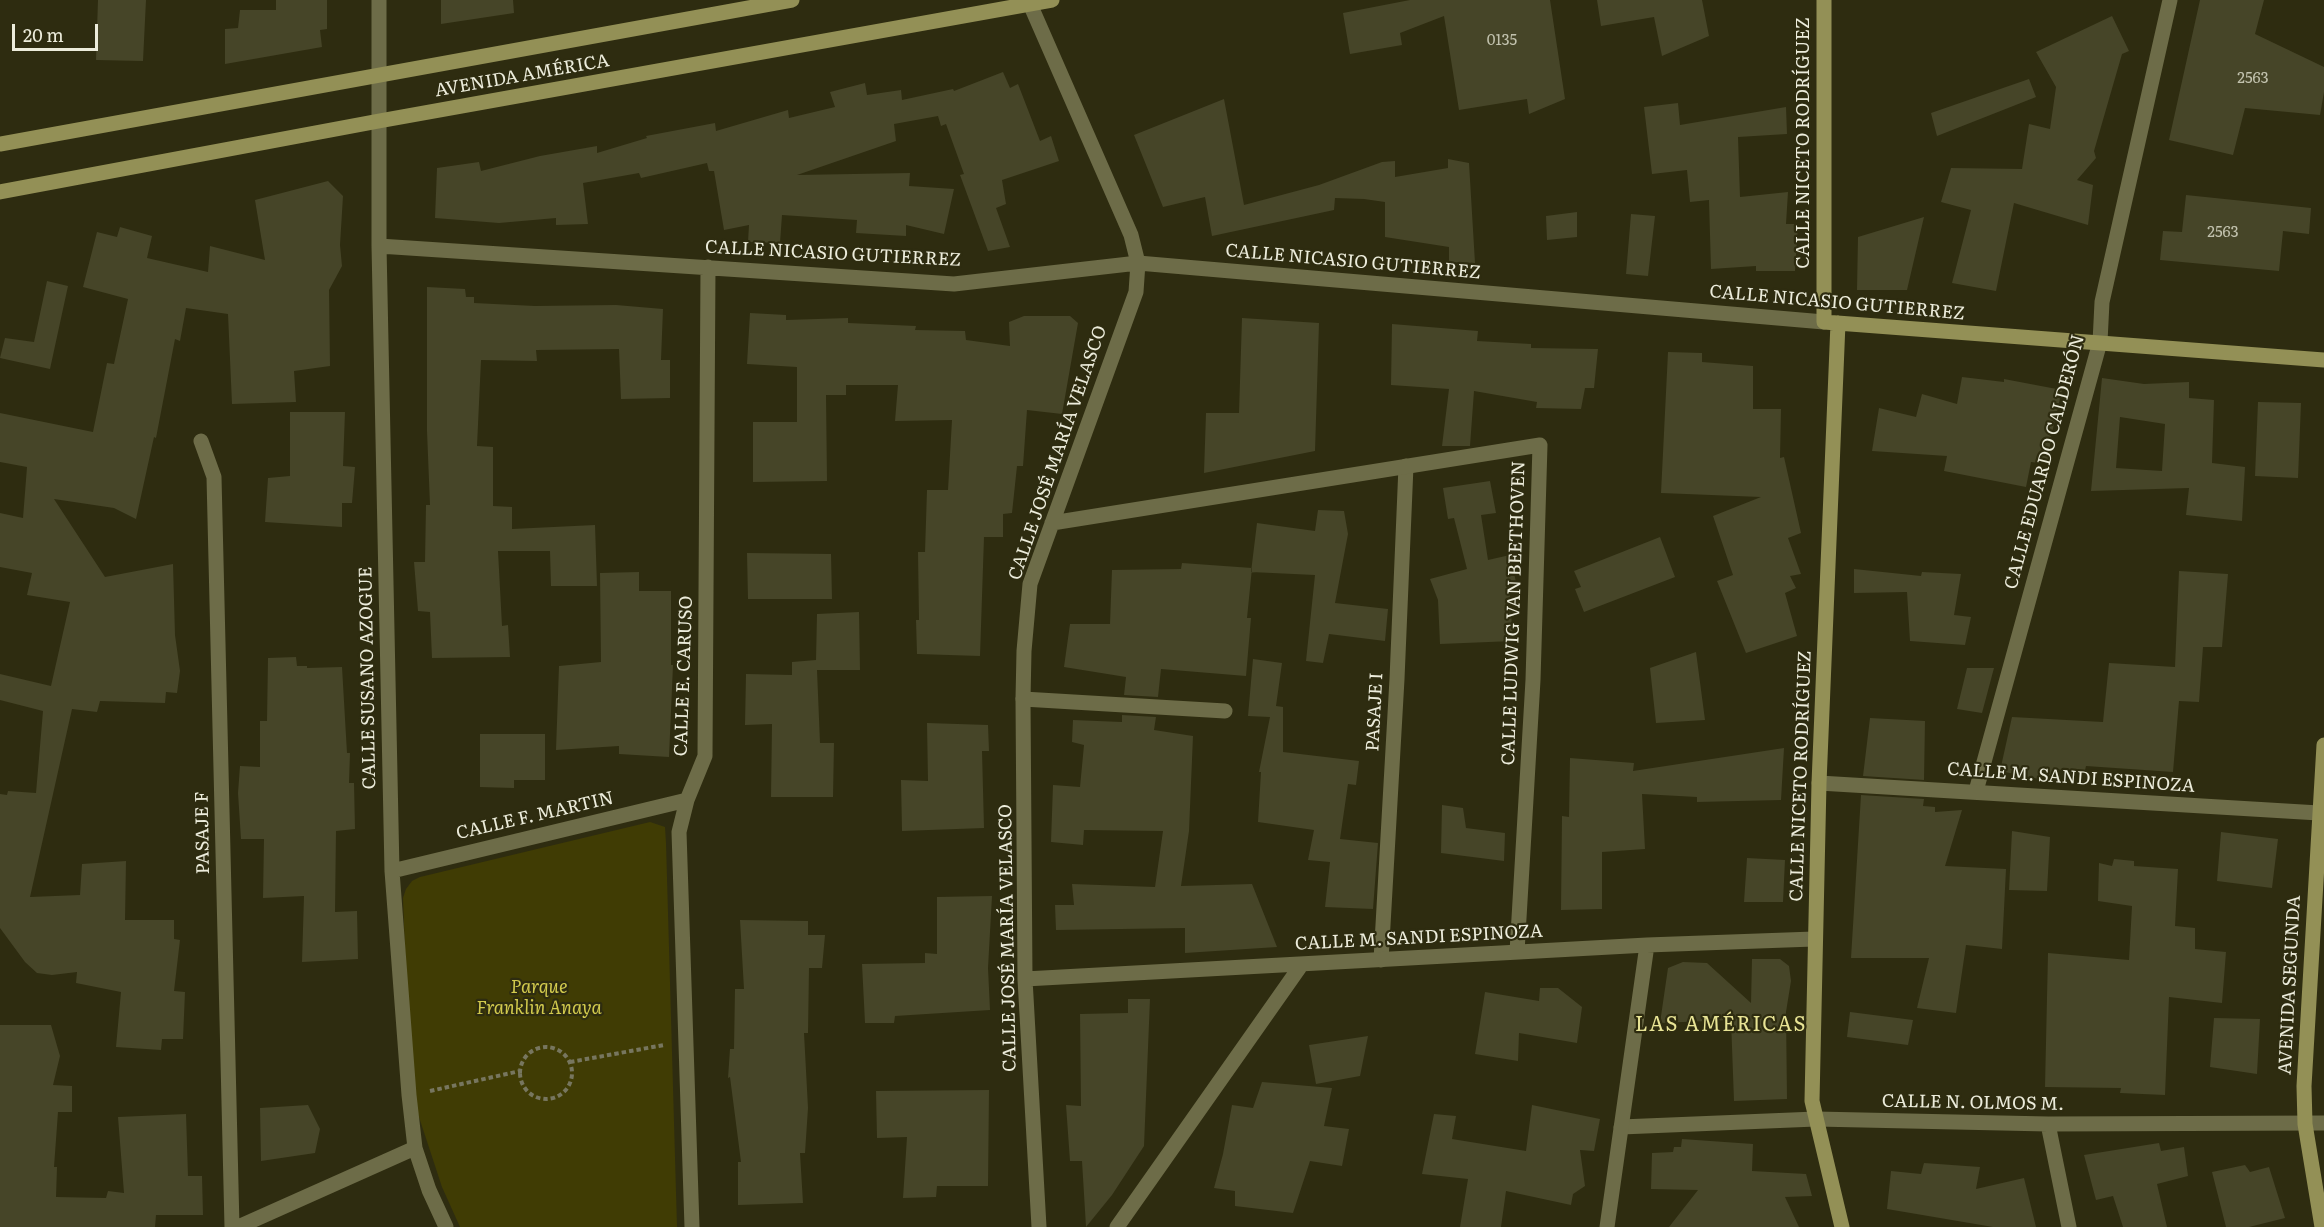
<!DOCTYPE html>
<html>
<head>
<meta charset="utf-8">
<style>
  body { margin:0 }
  #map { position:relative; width:2324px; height:1227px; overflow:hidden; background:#2e2c10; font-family:Literata,serif }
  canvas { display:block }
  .scale { position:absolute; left:12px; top:24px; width:86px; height:27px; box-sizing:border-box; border:3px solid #ececdb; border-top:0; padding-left:8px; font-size:18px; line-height:21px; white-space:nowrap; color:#ececdb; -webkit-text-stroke:4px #2e2c10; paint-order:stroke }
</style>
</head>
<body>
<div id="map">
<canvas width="2324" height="1227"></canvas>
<div class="scale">20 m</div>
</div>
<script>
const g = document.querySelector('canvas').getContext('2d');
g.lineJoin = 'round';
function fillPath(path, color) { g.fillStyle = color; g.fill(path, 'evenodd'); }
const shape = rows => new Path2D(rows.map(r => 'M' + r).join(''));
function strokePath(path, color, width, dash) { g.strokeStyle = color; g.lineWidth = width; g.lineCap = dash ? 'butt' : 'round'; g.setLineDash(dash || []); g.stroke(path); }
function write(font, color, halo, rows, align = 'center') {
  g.font = font + ' Literata,serif'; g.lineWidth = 4.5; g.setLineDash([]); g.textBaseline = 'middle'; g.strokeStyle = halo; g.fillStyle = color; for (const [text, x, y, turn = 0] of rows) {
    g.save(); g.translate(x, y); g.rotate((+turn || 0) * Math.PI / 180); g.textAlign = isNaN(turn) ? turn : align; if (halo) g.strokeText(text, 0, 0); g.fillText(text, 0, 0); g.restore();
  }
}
const green = shape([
  [650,822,665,827,666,843,677,1227,460,1227,442,1187,418,1114,409,1052,403,898,406,889,412,881,420,877]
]);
const building = shape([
  [98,0,146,0,143,61,96,60],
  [276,0,327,0,327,29,320,30,322,47,225,64,225,29,238,28,240,10,276,10],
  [441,0,513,0,514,13,441,24],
  [1410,0,1550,0,1565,99,1529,114,1527,99,1459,110,1444,16,1400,33,1402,45,1350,54,1343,13],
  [1597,0,1702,0,1709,36,1662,56,1654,17,1601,26],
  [2200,0,2264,0,2255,34,2324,67,2324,92,2320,115,2245,108,2233,155,2169,140],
  [2112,16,2129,51,2122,54,2094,151,2096,158,2077,180,2093,185,2088,225,2014,203,1996,291,1952,283,1971,210,1941,202,1951,168,2022,169,2029,124,2050,129,2056,87,2036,52],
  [1003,72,1010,88,1018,84,1040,141,1051,136,1059,161,1002,180,1006,204,996,208,1010,247,988,251,960,175,964,174,946,124,941,126,938,116,894,124,896,141,797,175,910,173,909,186,954,189,944,234,906,225,906,236,856,233,857,220,782,215,780,243,748,242,749,225,724,230,714,171,709,171,707,163,641,178,639,173,583,183,588,224,556,225,556,218,499,223,435,218,437,168,479,162,481,171,540,156,597,146,597,153,647,138,646,136,715,123,716,131,788,110,789,118,835,107,830,92,865,83,867,95,901,90,902,100,953,89,954,91],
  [2029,79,2036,97,1937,136,1931,113],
  [1224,99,1244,205,1319,185,1382,162,1395,161,1395,177,1448,168,1448,159,1469,163,1475,263,1449,262,1449,247,1385,237,1385,202,1364,199,1335,198,1334,210,1212,236,1205,197,1163,207,1134,135],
  [1678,103,1680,125,1786,107,1787,134,1738,137,1740,197,1788,192,1786,224,1798,224,1795,271,1756,271,1756,266,1711,269,1709,200,1690,202,1687,170,1652,174,1644,107],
  [328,181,343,196,340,245,342,266,329,290,330,366,294,371,296,402,232,404,228,314,186,308,180,341,175,339,156,438,154,437,136,519,114,508,54,499,105,577,173,564,175,635,180,671,177,693,166,692,165,703,100,701,97,712,72,709,30,897,80,895,82,864,126,861,125,920,174,920,174,939,180,940,174,991,185,992,183,1039,162,1039,161,1050,116,1047,121,992,76,983,77,972,52,975,37,973,25,962,0,928,0,794,7,795,8,791,36,793,43,711,0,700,0,674,51,686,70,602,27,595,32,573,0,567,0,513,23,518,27,467,0,462,0,413,93,432,107,363,114,364,128,299,83,287,97,232,117,237,120,227,152,236,147,258,208,272,210,246,265,260,255,200],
  [2186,195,2311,208,2309,234,2283,231,2279,271,2160,260,2163,231,2182,232],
  [1577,212,1577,237,1547,240,1546,216],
  [1631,214,1655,216,1648,276,1626,274],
  [1924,217,1907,290,1857,290,1858,237],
  [47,281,68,286,50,369,0,358,5,338,34,342],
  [427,287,465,289,466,297,474,297,474,303,535,306,616,305,663,309,661,360,670,360,670,398,621,399,619,349,536,350,537,361,481,360,477,446,493,447,493,506,512,507,512,529,595,525,597,586,551,586,550,551,498,551,502,626,508,625,510,657,432,658,430,612,418,611,414,562,425,562,426,505,430,505,427,431],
  [750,313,786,315,786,320,848,318,848,323,916,326,915,330,965,331,966,340,1010,346,1009,322,1024,316,1070,316,1078,323,1062,414,1027,410,1023,466,1017,466,1012,513,1003,514,1003,537,984,537,980,656,917,654,916,620,919,620,918,552,925,552,927,490,948,490,952,420,895,421,898,385,846,385,846,395,826,395,827,481,753,482,753,422,797,422,797,367,747,364],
  [1242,318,1319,323,1315,451,1204,473,1206,413,1239,413],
  [1392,324,1478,331,1477,341,1531,344,1531,348,1598,349,1594,388,1585,388,1581,409,1536,408,1537,402,1474,391,1470,446,1442,446,1449,389,1391,385],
  [1668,352,1702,353,1702,362,1753,366,1753,409,1781,409,1780,458,1784,457,1801,533,1788,538,1801,574,1790,576,1796,588,1785,593,1797,636,1746,653,1717,581,1733,575,1713,516,1761,497,1661,493],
  [1962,377,2004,382,2004,379,2062,390,2051,437,2048,464,2031,462,2026,487,1944,471,1947,456,1872,451,1879,408,1916,417,1922,394,1957,404],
  [2102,378,2144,384,2189,382,2189,398,2214,400,2212,463,2245,467,2242,521,2186,515,2189,488,2091,491],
  [2120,417,2165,424,2162,471,2116,468],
  [2258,402,2301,403,2298,478,2255,476],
  [290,412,345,412,343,466,355,467,352,503,342,503,342,527,265,522,268,478,290,476],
  [1490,481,1496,513,1481,515,1488,560,1510,555,1516,582,1509,584,1513,641,1440,644,1438,600,1430,579,1467,569,1454,518,1448,519,1443,488],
  [1318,510,1344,511,1348,534,1335,603,1388,609,1385,641,1329,634,1323,663,1306,661,1315,575,1251,572,1257,523,1315,531],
  [1660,537,1675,577,1584,612,1575,589,1581,587,1574,571],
  [747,553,831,554,832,599,748,599],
  [1182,563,1252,568,1247,618,1251,618,1246,676,1161,669,1158,697,1124,695,1126,677,1064,667,1070,624,1110,624,1112,570,1181,569],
  [1854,569,1921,576,1922,572,1961,574,1954,615,1971,617,1965,645,1910,641,1907,592,1854,593],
  [2179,571,2228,574,2222,647,2203,647,2199,702,2179,701,2173,772,2086,766,2084,775,2057,769,2054,782,2000,771,2012,717,2103,722,2109,663,2175,667],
  [639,572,639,591,671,591,671,665,673,665,669,757,619,754,619,746,556,750,559,666,601,662,600,573],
  [859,612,860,670,817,670,820,743,834,743,833,797,771,797,772,724,745,725,746,674,792,675,792,662,816,660,817,614],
  [1696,652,1705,720,1656,723,1650,668],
  [296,657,297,666,307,666,307,668,342,667,347,753,350,753,349,783,354,783,355,829,336,831,335,912,357,911,358,959,302,962,304,896,263,898,264,839,241,839,238,793,240,766,260,767,260,721,267,721,268,658],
  [1253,659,1282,663,1276,706,1283,707,1283,752,1359,761,1356,785,1348,784,1340,839,1378,843,1373,909,1325,907,1330,862,1308,860,1314,830,1258,822,1261,772,1259,772,1270,717,1248,716],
  [1967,668,1994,668,1982,713,1957,709],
  [1122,715,1156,717,1154,730,1193,736,1189,831,1181,886,1252,884,1277,947,1185,953,1185,928,1056,930,1055,905,1074,905,1072,884,1155,887,1163,831,1084,830,1083,845,1051,842,1053,785,1080,787,1084,745,1072,742,1073,720,1122,722],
  [1870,718,1925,721,1924,780,1863,776],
  [927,723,988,725,989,751,982,751,984,828,902,831,901,780,928,781],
  [480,734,545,734,545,780,514,780,514,788,480,787],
  [1784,748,1781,800,1697,802,1697,797,1642,794,1645,849,1602,852,1602,909,1561,910,1562,816,1569,817,1570,758,1634,763,1633,771],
  [1861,795,1924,799,1923,806,1935,807,1935,812,1962,810,1945,866,2006,869,2002,949,1966,945,1956,1013,1917,1008,1929,958,1851,958],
  [1442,805,1463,808,1466,828,1505,833,1504,861,1441,853],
  [2012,831,2050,837,2047,891,2009,890],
  [2221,832,2278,839,2272,888,2217,881],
  [1747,858,1785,860,1783,902,1744,902],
  [2114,859,2134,861,2134,866,2178,869,2175,926,2195,928,2195,949,2226,952,2222,1003,2169,997,2165,1095,2120,1093,2121,1088,2045,1087,2048,953,2129,960,2132,906,2098,901,2099,863,2112,866],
  [992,896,988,968,990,1010,895,1016,894,1023,865,1023,862,964,925,963,925,953,937,954,937,897],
  [740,920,808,921,808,935,825,935,822,968,809,968,808,1033,804,1033,808,1108,805,1153,800,1153,803,1203,738,1205,738,1162,741,1162,730,1077,728,1078,730,1049,734,1049,735,989,744,989],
  [1752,959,1780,959,1789,966,1791,981,1786,1012,1787,1099,1734,1101,1731,1020,1660,1023,1668,968,1683,962,1707,963,1751,1003],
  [1540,988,1558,988,1582,1007,1577,1043,1519,1033,1518,1061,1475,1054,1485,992,1539,1001],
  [1128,999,1150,999,1144,1146,1112,1195,1086,1227,1082,1161,1070,1161,1066,1105,1081,1106,1080,1014,1128,1013],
  [1850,1012,1913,1020,1908,1045,1847,1037],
  [2214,1018,2260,1019,2257,1074,2210,1067],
  [0,1025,51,1025,60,1056,53,1085,72,1086,72,1112,58,1112,54,1167,57,1167,56,1197,106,1198,108,1191,124,1193,118,1117,186,1114,188,1176,202,1176,203,1215,156,1215,155,1227,0,1227],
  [1368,1036,1360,1076,1316,1084,1309,1045],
  [1262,1082,1332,1088,1324,1126,1349,1129,1342,1166,1310,1161,1293,1213,1235,1206,1235,1191,1214,1188,1223,1154,1232,1105,1253,1108],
  [989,1090,988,1186,937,1186,936,1197,903,1198,907,1137,877,1138,876,1091],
  [308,1105,320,1129,315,1153,261,1161,260,1108],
  [1532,1105,1600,1119,1594,1151,1580,1150,1585,1186,1573,1194,1571,1205,1506,1191,1501,1227,1460,1227,1468,1179,1422,1174,1434,1114,1456,1116,1452,1139,1526,1151],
  [1682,1139,1753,1144,1752,1171,1806,1174,1812,1196,1785,1197,1799,1227,1669,1227,1698,1190,1651,1189,1652,1153,1673,1152,1674,1147,1681,1147],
  [2159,1143,2161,1151,2184,1147,2188,1176,2157,1184,2167,1227,2123,1227,2113,1196,2096,1200,2084,1155],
  [1924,1163,1980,1167,1976,1189,2024,1178,2036,1227,1993,1227,1887,1209,1891,1171,1921,1174],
  [2245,1165,2250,1172,2269,1167,2285,1218,2249,1227,2226,1227,2212,1172]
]);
const path = shape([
  '520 1073a26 26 0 1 1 52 0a26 26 0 1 1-52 0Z',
  [570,1062,664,1045],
  [430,1091,520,1071]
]);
const lane = shape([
  [1023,699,1225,711],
  [1976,791,2100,342],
  [1381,960,1397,679,1406,466],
  [1621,1127,1816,1119]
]);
const street = shape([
  [379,0,379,246,392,871,409,1095,415,1148,429,1190,446,1227],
  [1030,4,1131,235,1138,263,1136,292,1030,584,1024,651,1023,699,1025,979,1039,1227],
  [379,246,954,284,1138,263,1824,322],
  [2100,342,2102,302,2170,0],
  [201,441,214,477,232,1227],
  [1052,523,1540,445,1533,680,1517,952],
  [1819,783,2319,813],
  [392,871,687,800],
  [1025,979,1647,945,1814,939],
  [1816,1119,2048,1124,2324,1123],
  [2048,1124,2069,1227],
  [238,1227,415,1148],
  [692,1227,679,832,687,800,705,756,708,267],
  [1117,1227,1302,964],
  [1607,1227,1647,945]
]);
const secondary = shape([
  [1824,0,1824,322,2324,360],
  [0,144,792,0],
  [0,192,379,121,1052,0],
  [1838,323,1819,783,1812,1101,1842,1227],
  [2322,1227,2305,1124,2304,1086,2324,745]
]);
const numberNames = [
  ["0135",1502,41],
  ["2563",2253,79],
  ["2563",2223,233]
];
const streetNames = [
  ["AVENIDA AMÉRICA",522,76,-10],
  ["CALLE NICETO RODRÍGUEZ",1804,143,-90],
  ["CALLE NICASIO GUTIERREZ",833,254,3],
  ["CALLE NICASIO GUTIERREZ",1353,262,5],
  ["CALLE NICASIO GUTIERREZ",1837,303,5],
  ["CALLE JOSÉ MARÍA VELASCO",1058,453,-71],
  ["CALLE EDUARDO CALDERÓN",2045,462,-75],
  ["CALLE LUDWIG VAN BEETHOVEN",1514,613,-88],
  ["CALLE E. CARUSO",684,676,-88],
  ["CALLE SUSANO AZOGUE",368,678,-91],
  ["PASAJE I",1375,712,-87],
  ["CALLE NICETO RODRÍGUEZ",1801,776,-88],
  ["CALLE M. SANDI ESPINOZA",2071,778,4],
  ["CALLE F. MARTIN",535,816,-13],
  ["PASAJE F",203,833,-91],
  ["CALLE JOSÉ MARÍA VELASCO",1008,938,-91],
  ["CALLE M. SANDI ESPINOZA",1419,938,-3],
  ["AVENIDA SEGUNDA",2290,985,-87],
  ["CALLE N. OLMOS M.",1973,1103,1]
];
const parkNames = [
  ["Parque",539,988],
  ["Franklin Anaya",539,1009]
];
const neighbourhoodNames = [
  ["LAS AMÉRICAS",1721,1025]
];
fillPath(green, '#403c04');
fillPath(building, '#464528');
strokePath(path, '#77765f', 4, [4.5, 3]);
strokePath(lane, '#6d6c48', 15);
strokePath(street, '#6d6c48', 15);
strokePath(secondary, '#939056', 15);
write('15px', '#c2c2ae', null, numberNames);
write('18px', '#ececdb', '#2e2c10', streetNames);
write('italic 18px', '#d2ca4d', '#2e2c10', parkNames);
g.letterSpacing = '1.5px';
write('20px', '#e8e495', '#2e2c10', neighbourhoodNames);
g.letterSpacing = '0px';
</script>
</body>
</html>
